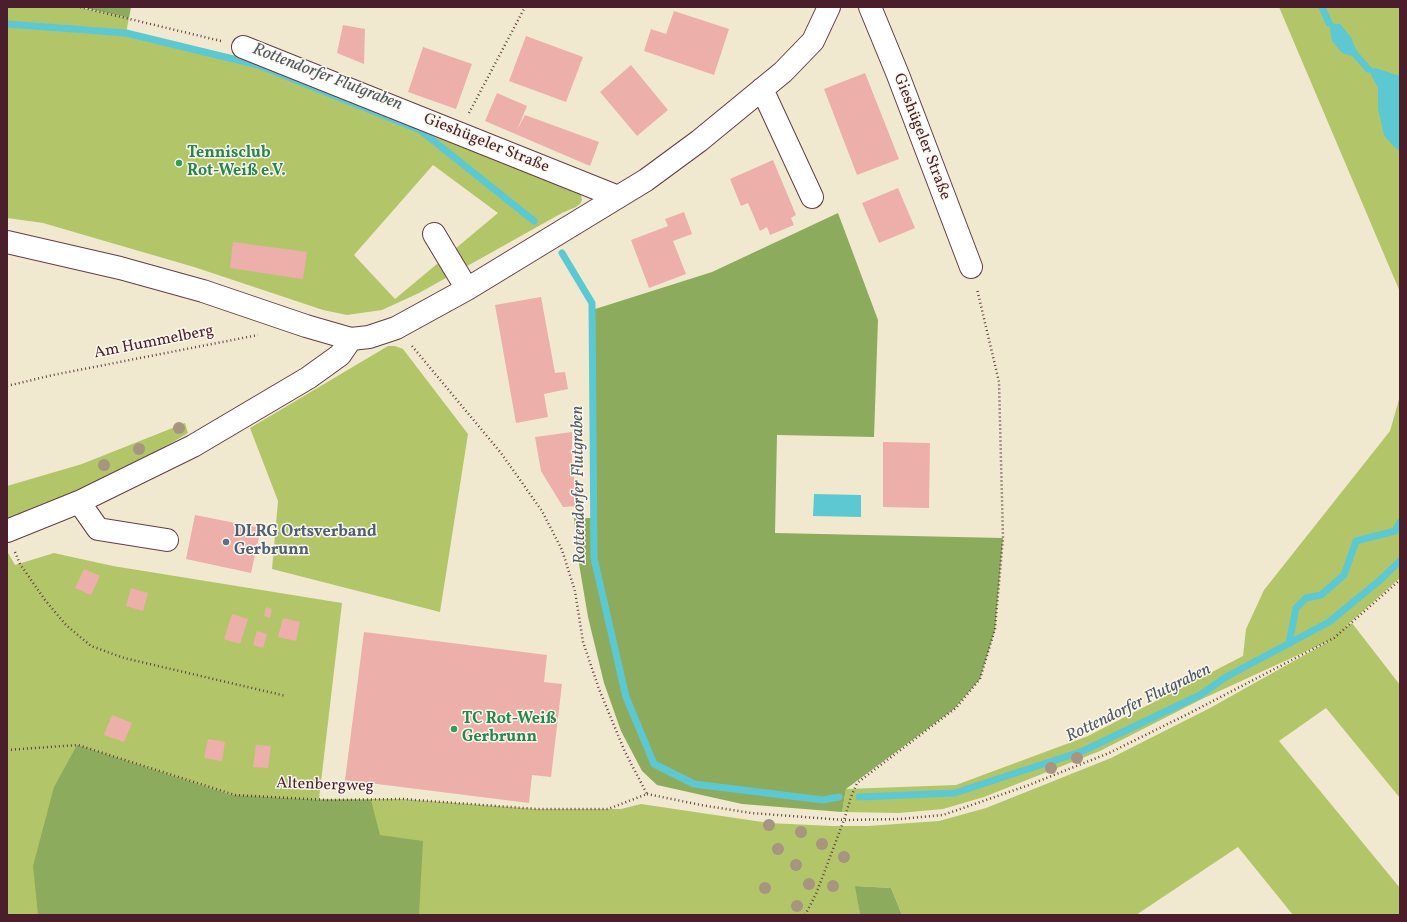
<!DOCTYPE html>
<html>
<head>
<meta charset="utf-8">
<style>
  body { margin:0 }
  #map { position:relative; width:1407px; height:922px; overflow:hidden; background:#f1e9cf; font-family:Vollkorn,serif }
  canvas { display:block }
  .frame { position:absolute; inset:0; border:8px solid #4a1f2b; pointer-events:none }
</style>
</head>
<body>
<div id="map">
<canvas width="1407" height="922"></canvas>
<div class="frame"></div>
</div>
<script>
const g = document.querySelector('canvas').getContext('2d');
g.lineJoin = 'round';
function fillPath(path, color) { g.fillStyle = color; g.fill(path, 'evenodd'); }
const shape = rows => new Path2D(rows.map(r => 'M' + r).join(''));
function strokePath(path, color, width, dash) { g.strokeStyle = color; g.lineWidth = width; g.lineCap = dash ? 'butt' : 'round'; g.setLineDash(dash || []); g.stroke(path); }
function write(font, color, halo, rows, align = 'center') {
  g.font = font + ' Vollkorn,serif'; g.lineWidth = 3; g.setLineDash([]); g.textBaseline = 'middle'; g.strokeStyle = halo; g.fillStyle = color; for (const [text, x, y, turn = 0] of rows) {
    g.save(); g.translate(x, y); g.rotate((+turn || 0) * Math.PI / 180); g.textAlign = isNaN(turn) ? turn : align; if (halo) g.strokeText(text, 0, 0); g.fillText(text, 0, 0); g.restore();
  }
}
const green = shape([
  [7,7,77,7,129,18,126,33,260,65,365,108,570,188,581,194,582,200,580,204,576,207,562,213,419,293,382,310,347,315,323,310,194,267,43,223,7,218],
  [433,165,498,213,395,299,354,255],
  [1279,7,1400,8,1400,292],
  [388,346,395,346,403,349,468,434,440,612,272,569,278,501,250,428],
  [1400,396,1400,578,1344,628,1352,623,1400,685,1400,798,1326,708,1279,741,1400,888,1400,915,1293,915,1238,847,1136,915,902,915,891,888,856,886,860,915,7,915,7,551,15,565,54,553,113,566,342,603,319,799,402,799,536,809,621,809,641,804,769,823,832,826,868,826,939,821,986,808,1111,758,1210,708,1333,639,1202,699,1100,751,984,797,943,809,899,813,842,812,846,789,956,785,1088,736,1243,656,1246,629,1264,590,1390,431],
  [185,423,188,433,123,472,7,522,7,486,82,464]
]);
const forest = shape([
  [81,7,131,7,129,18],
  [838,213,878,320,874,437,777,435,775,533,1003,538,995,630,980,679,954,709,846,789,842,812,742,804,657,785,642,771,621,731,604,683,588,617,577,552,574,518,594,518,592,310,712,272],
  [77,745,231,795,320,800,371,800,380,835,423,841,419,915,38,915,33,866,54,787],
  [855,886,891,888,902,915,860,915]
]);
const water = shape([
  [1329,23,1340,24,1351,37,1357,52,1352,56,1342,53,1332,41],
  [1376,68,1400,76,1400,151,1393,146,1384,135,1378,109,1378,88,1368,69],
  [814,494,861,495,861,517,813,516]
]);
const stream = shape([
  [1322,7,1329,23],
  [7,24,126,33,258,65,420,130,534,221],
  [1355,54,1368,69],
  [562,253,592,303,594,558,626,697,654,764,694,784,823,800,839,797],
  [1289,644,1296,608,1306,598,1321,595,1344,575,1356,541,1395,531,1400,522],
  [859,797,955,793,1083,751,1200,695,1226,677,1329,622,1379,581,1400,561]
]);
const building = shape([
  [674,11,729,29,714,75,644,51,651,29,666,34],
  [343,25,365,29,364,64,337,53],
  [526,36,583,57,566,102,509,81],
  [423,47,472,64,456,109,408,92],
  [631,65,668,110,637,136,600,92],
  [865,73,899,159,857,175,824,89],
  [497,93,527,106,517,130,525,115,599,142,590,166,485,121],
  [773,160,796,215,791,218,794,225,770,235,767,227,760,231,748,203,741,206,730,179],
  [898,188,915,228,879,243,862,203],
  [684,212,692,234,673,241,686,274,649,288,631,240,668,226,665,219],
  [233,242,307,252,303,279,230,268],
  [541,297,555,373,565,372,568,389,544,394,548,417,516,423,495,305],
  [572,432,572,464,578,506,563,507,541,471,535,437],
  [883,442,930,443,929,508,883,507],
  [195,515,261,528,251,573,186,559],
  [84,569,100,576,91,595,75,588],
  [131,588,148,593,143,611,126,606],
  [266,607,272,609,270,618,264,616],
  [232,614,248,619,240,644,224,639],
  [283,618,300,622,296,641,278,637],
  [257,631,267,634,263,648,253,645],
  [364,632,547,655,544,682,562,684,551,777,532,775,529,803,345,780],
  [112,715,132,723,124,742,104,735],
  [208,739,225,742,222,761,204,758],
  [256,745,271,746,268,768,253,767]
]);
const path = shape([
  [80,7,221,41],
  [469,113,525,7],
  [412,346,501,453,542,511,562,550,575,591,583,642,599,689,625,752,647,794],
  [7,386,53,375,258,335],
  [15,552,20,564,45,600,66,625,91,646,124,658,286,696],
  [7,750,78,745,235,795,327,800,403,799,537,809,608,809,647,794],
  [647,794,701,805,751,813,844,820,900,819,943,815,1029,785,1109,753,1188,714,1334,638,1400,580],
  [805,915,816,894,844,820,851,797,857,783,956,708,980,679,995,629,1003,538,999,382,977,289]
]);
const minor = shape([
  [870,7,898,75,971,267],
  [243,47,618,197],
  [762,89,812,197],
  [434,234,467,289],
  [7,242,120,268,203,291,306,326,351,339,369,337,396,328,467,289,646,180,699,141,783,72,813,41,829,7],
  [79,502,98,529,167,540],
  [7,531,79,502,193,446,308,378,340,355,351,339]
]);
const trees = [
  [179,428],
  [139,449],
  [104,465],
  [1077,758],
  [1051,768],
  [769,825],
  [801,832],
  [822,844],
  [778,849],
  [844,857],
  [796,865],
  [809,884],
  [833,886],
  [765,888],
  [797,906]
];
const markers = [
  [179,163,4,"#2e9e5b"],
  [226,542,4,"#5c6f8a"],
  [454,729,4,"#2e9e5b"]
];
const streetNames = [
  ["Gieshügeler Straße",921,137,69],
  ["Gieshügeler Straße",486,144,22],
  ["Am Hummelberg",154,343,-11],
  ["Altenbergweg",325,786,2]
];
const leisureNames = [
  ["Tennisclub",187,154],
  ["Rot-Weiß e.V.",187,172],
  ["TC Rot-Weiß",462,720],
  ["Gerbrunn",462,738]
];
const serviceNames = [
  ["DLRG Ortsverband",234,533],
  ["Gerbrunn",234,551]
];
const waterNames = [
  ["Rottendorfer Flutgraben",327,78,21],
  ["Rottendorfer Flutgraben",580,485,-91],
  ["Rottendorfer Flutgraben",1139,704,-26]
];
fillPath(green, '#b2c669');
fillPath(forest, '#8dab5d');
fillPath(water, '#5cc9d2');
strokePath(stream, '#5cc9d2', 7);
fillPath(building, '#edafaa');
strokePath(minor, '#633d44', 24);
strokePath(path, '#633d44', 2.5, [1, 3]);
strokePath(minor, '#fff', 22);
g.fillStyle = '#a6957f';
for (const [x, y] of trees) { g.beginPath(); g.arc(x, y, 6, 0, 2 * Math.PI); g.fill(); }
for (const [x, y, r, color] of markers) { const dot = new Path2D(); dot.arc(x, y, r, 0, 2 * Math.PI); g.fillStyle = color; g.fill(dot); strokePath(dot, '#fbf7ec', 1.5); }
write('16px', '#4a1f2b', '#fbf7ec', streetNames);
write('bold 16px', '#27864d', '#fbf7ec', leisureNames, 'left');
write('bold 16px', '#4e5e75', '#fbf7ec', serviceNames, 'left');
write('italic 17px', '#505a65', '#fbf7ec', waterNames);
</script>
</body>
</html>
